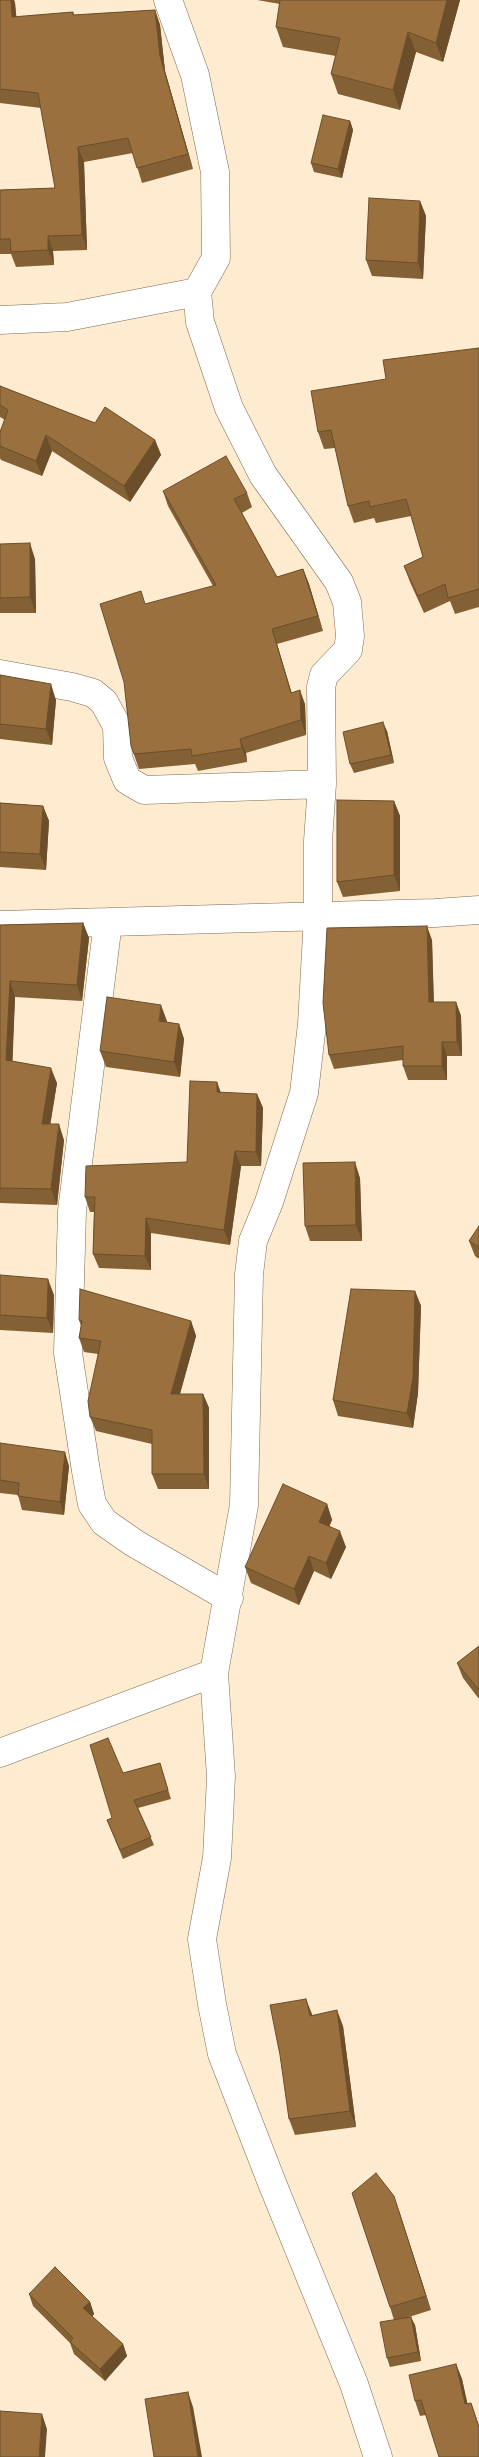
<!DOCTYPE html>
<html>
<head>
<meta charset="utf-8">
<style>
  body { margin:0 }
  canvas { display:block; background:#feebd0 }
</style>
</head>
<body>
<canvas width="479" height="2457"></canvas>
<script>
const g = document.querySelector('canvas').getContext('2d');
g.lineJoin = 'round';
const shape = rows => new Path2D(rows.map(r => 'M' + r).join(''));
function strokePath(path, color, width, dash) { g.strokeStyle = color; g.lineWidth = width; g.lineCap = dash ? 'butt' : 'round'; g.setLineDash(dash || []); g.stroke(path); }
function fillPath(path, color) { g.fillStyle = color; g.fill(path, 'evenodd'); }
const minor = shape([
  [168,0,195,75,215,172,216,258,197,292,200,322,229,408,263,475,339,582,347,602,350,636,348,650,324,675,321,687,322,784,318,841,318,916,312,1024,304,1093,269,1202,253,1241,249,1274,244,1505,214,1673,221,1777,217,1858,202,1939,212,2004,222,2054,272,2183,354,2384,378,2457],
  [0,320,67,317,197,292],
  [0,674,72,687,93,693,104,702,117,726,118,758,127,780,144,790,322,784],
  [108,922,72,1211,68,1353,86,1471,92,1504,104,1522,134,1543,229,1598],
  [0,925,435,913,479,910],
  [0,1753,214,1673]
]);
const wall = shape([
  [0,0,14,0,15,3,16,17,73,12,74,15,155,10,160,25,165,71,193,169,142,183,133,153,84,162,87,250,53,251,54,265,16,267,11,254,0,254,0,190,55,188,41,108,0,103],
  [257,0,460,0,443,62,416,52,400,110,338,94,331,74,336,56,283,47,276,27,280,4],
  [350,121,353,130,342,178,314,172,311,163],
  [420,201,426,216,423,279,372,276,366,260],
  [479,348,479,607,455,614,450,601,424,613,410,582,404,566,423,557,411,516,376,523,374,518,354,523,348,506,335,448,324,449,318,432,386,379],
  [0,386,95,423,155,440,161,455,130,502,52,451,42,476,1,460,0,458,0,432,5,420,0,417],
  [163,491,247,493,252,507,242,513,277,577,303,569,309,584,323,631,277,644,291,692,305,704,306,735,246,753,247,762,198,771,195,764,139,769,131,746,213,586,168,506],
  [0,544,35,559,36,613,0,613],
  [0,675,56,700,52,745,0,739],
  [387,731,394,763,354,773,350,764],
  [394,801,400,816,400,891,343,897,337,882],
  [0,803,43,806,49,821,46,870,0,867],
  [83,923,89,938,82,1001,15,997,12,1061,57,1083,50,1124,64,1140,57,1205,0,1203,0,925],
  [432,940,434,1002,456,1002,461,1016,462,1056,447,1056,447,1080,408,1080,403,1066,403,1060,334,1069,329,1055],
  [167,1021,166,1022,179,1024,184,1039,180,1077,106,1067,100,1051],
  [217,1082,221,1093,257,1094,263,1108,261,1166,241,1166,230,1245,151,1233,151,1270,99,1268,93,1254,94,1212,90,1212,85,1197,187,1162],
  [360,1178,362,1241,310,1241,305,1226],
  [479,1226,479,1259,475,1256,469,1241],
  [0,1275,54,1295,53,1333,0,1330],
  [415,1291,421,1306,418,1393,413,1428,338,1416,333,1400],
  [79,1320,191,1321,196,1336,180,1394,203,1394,209,1408,209,1489,158,1489,152,1474,152,1444,96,1431,90,1417,98,1354,84,1352,79,1338,81,1326],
  [0,1443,69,1466,64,1515,22,1510,18,1495,0,1493],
  [327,1504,332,1520,329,1527,346,1547,331,1579,314,1571,299,1605,251,1583,245,1567],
  [479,1646,479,1699,463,1678,457,1663],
  [160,1763,171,1799,138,1808,154,1845,123,1859,107,1820,112,1818,123,1773],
  [312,2015,343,2026,356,2127,295,2135,289,2119],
  [399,2211,431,2310,409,2317,415,2325,421,2361,390,2367,387,2358,394,2320,390,2307],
  [29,2294,90,2302,94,2314,92,2317,123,2344,127,2356,105,2381,74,2354,70,2343,33,2306],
  [456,2364,462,2379,467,2404,471,2403,479,2426,479,2457,426,2415,420,2416,415,2401]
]);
const shadedWall = shape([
  [11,0,14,0,15,3,18,32,12,17],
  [447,0,460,0,443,62,436,43],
  [155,10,160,25,165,71,193,169,188,154,160,56],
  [408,32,416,52,400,110,393,90],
  [350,121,353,130,342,178,338,169],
  [78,147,84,162,87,250,82,235],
  [420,201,426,216,423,279,418,263],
  [48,236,53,251,54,265,48,250],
  [46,435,52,451,42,476,36,461],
  [155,440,161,455,130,502,124,486],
  [30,543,35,559,36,613,30,597],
  [303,569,309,584,323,631,318,616],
  [272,629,277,644,296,707,291,693],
  [51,684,56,700,52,745,46,729],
  [300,690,305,704,306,735,301,720],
  [383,722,387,731,394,763,391,755],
  [240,739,246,753,247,762,242,748],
  [394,801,400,816,400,891,394,875],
  [43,806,49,821,46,870,40,854],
  [83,923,89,938,82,1001,77,985],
  [427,926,432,940,434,1017,429,1002],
  [10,981,15,997,12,1076,6,1060],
  [456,1002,461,1016,462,1056,457,1042],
  [161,1005,167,1021,164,1037,159,1021],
  [179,1024,184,1039,180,1077,174,1062],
  [442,1042,447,1056,447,1080,442,1066],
  [51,1068,57,1083,48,1139,42,1124],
  [217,1082,222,1097,217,1092],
  [257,1094,263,1108,261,1166,256,1152],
  [59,1124,64,1140,57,1205,51,1189],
  [235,1151,241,1166,230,1245,224,1230],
  [355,1162,360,1178,362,1241,356,1225],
  [146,1218,151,1233,151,1270,145,1256],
  [48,1279,54,1295,53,1333,47,1318],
  [415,1291,421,1306,418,1393,413,1428,407,1413],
  [191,1321,196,1336,176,1408,171,1394],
  [203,1394,209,1408,209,1489,204,1474],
  [65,1452,69,1466,64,1515,60,1502],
  [327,1504,332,1520,324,1538,319,1522],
  [340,1531,346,1547,331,1579,326,1563],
  [309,1556,314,1571,299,1605,294,1589],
  [306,1999,312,2014,315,2032,310,2016],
  [337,2010,343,2026,356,2127,350,2111],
  [394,2196,399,2211,431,2310,426,2296],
  [90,2302,94,2314,87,2321,83,2308],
  [411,2317,415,2325,421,2361,418,2352],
  [123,2344,127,2356,105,2381,100,2369],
  [456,2364,462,2379,471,2419,465,2404],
  [188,2392,193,2407,202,2457,198,2457],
  [42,2414,47,2429,45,2457,39,2457]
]);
const building = shape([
  [0,0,11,0,12,17,73,12,73,15,155,10,160,56,188,154,137,168,128,138,78,147,82,235,48,236,48,250,11,252,10,239,0,239,0,190,55,188,38,93,0,89,0,0],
  [280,0,447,0,436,43,408,32,393,90,331,74,340,38,276,27,280,0],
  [323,115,350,121,338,169,311,163,323,115],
  [369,198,420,201,418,263,366,260,369,198],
  [479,348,479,589,448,598,445,584,418,596,404,566,423,557,406,499,370,507,369,501,348,506,331,430,318,432,311,391,386,379,383,360,479,348],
  [0,386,95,423,105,407,155,440,124,486,46,435,36,461,0,446,0,432,8,410,0,405,0,386],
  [226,456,247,493,234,499,277,577,303,569,318,616,272,629,291,693,300,690,301,720,240,739,242,748,192,756,191,749,134,754,131,746,124,682,100,604,141,591,145,604,216,585,163,491,226,456],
  [30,543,30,597,0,598,0,544,30,543],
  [0,675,51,684,46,729,0,724,0,675],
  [383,722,391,755,350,764,343,732,383,722],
  [337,800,394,801,394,875,337,882,337,800],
  [0,803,43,806,40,854,0,852,0,803],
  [83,923,77,985,10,981,6,1060,51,1068,42,1124,59,1124,51,1189,0,1188,0,925,83,923],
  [427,926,429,1002,456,1002,457,1042,442,1042,442,1066,403,1066,403,1046,329,1055,323,1003,327,928,427,926],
  [107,997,161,1005,159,1021,179,1024,174,1062,100,1051,107,997],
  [190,1081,217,1082,217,1092,257,1094,256,1152,235,1151,224,1230,146,1218,145,1256,93,1254,95,1197,85,1197,86,1166,187,1162,190,1081],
  [355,1162,356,1225,305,1226,303,1163,355,1162],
  [479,1226,479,1247,469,1241,479,1226],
  [0,1275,48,1279,47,1318,0,1315,0,1275],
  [80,1289,191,1321,171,1394,203,1394,204,1474,152,1474,152,1430,90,1417,88,1401,101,1341,79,1338,82,1321,79,1320,80,1289],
  [351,1289,415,1291,413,1378,407,1413,333,1400,351,1289],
  [0,1443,65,1452,60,1502,18,1496,19,1483,0,1480,0,1443],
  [283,1484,327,1504,319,1522,340,1531,326,1563,309,1556,294,1589,245,1567,283,1484],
  [479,1646,479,1690,457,1663,479,1646],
  [108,1738,123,1773,160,1763,168,1790,134,1800,151,1837,120,1850,107,1820,112,1818,90,1745,108,1738],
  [306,1999,310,2016,337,2010,350,2111,289,2119,280,2055,270,2005,306,1999],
  [376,2173,394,2196,426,2296,390,2307,352,2193,376,2173],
  [55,2267,90,2302,83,2308,123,2344,100,2369,70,2342,73,2338,29,2294,55,2267],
  [411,2317,418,2352,387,2358,380,2322,411,2317],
  [456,2364,465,2404,471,2403,479,2427,479,2457,439,2457,421,2400,415,2401,409,2375,456,2364],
  [188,2392,198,2457,154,2457,145,2399,188,2392],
  [0,2411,42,2414,39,2457,0,2457,0,2411]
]);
strokePath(minor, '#7c6b53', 29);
strokePath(minor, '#fff', 28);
fillPath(wall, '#846035');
fillPath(shadedWall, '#6c4e2b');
fillPath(building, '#9a703e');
strokePath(building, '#6c4e2b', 1);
</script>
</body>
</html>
